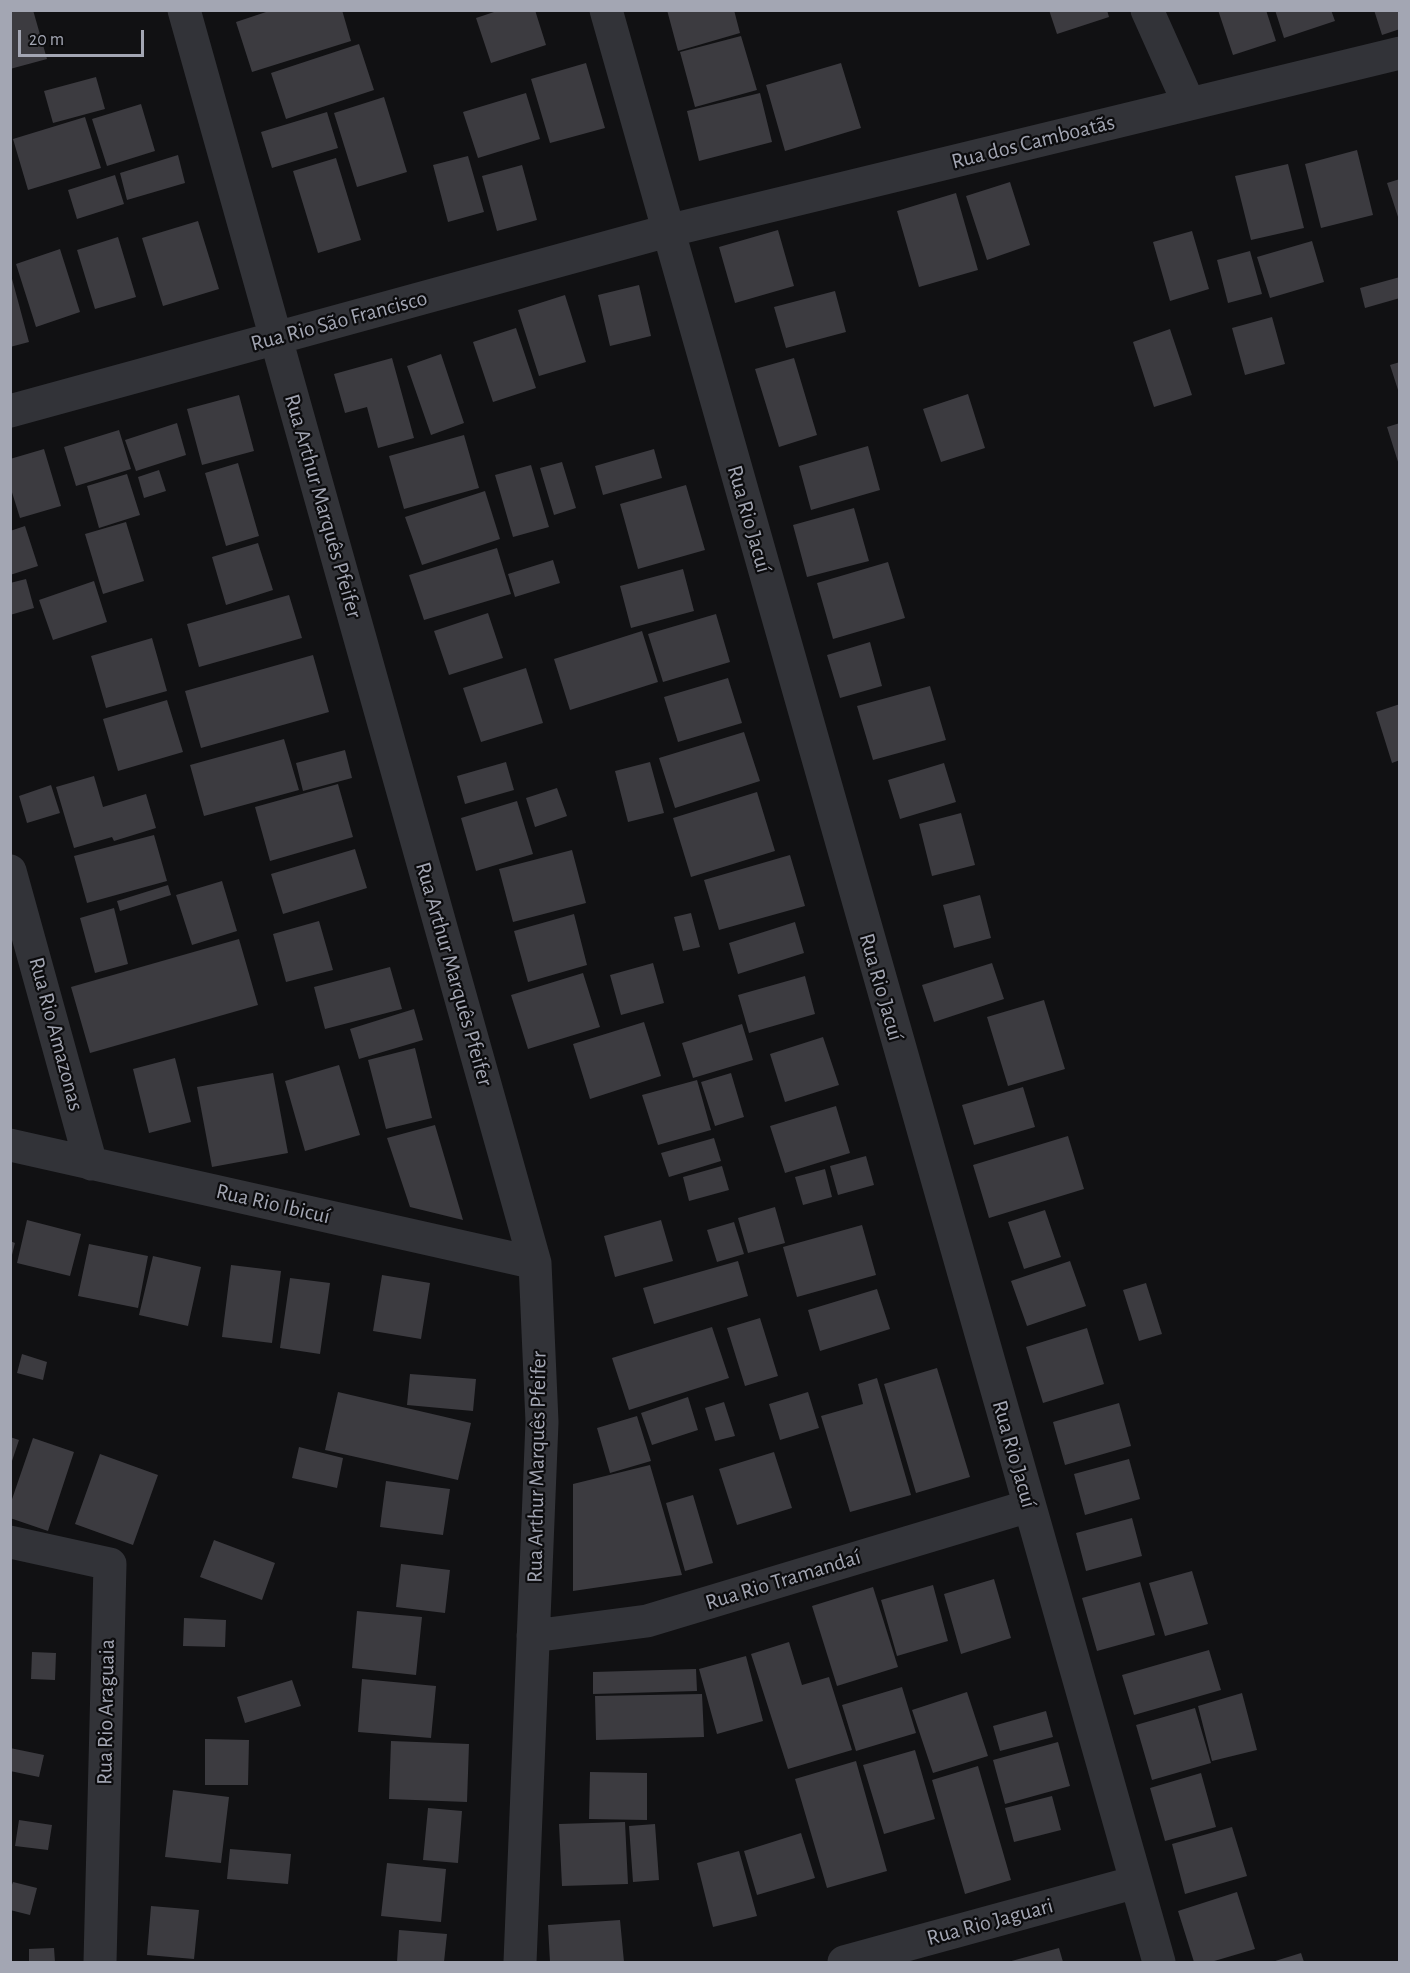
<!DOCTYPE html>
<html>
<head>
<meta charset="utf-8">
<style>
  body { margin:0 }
  #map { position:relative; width:1410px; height:1973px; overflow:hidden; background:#111113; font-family:"Alegreya Sans",sans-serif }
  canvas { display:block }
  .frame { position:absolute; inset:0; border:12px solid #a3a6b3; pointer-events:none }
  .scale { position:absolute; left:18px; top:30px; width:126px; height:27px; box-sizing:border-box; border:3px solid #a3a6b3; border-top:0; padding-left:8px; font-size:18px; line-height:21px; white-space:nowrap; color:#a3a6b3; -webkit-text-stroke:4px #0c0c0e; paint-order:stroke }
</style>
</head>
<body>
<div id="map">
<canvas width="1410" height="1973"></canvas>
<div class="frame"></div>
<div class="scale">20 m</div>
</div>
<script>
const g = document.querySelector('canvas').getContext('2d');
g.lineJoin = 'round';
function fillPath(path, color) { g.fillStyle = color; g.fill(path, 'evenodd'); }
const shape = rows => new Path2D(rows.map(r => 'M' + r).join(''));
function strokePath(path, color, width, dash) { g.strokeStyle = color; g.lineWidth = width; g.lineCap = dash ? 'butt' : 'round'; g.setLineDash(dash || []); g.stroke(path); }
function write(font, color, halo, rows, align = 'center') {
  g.font = font + ' "Alegreya Sans",sans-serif'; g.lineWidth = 4.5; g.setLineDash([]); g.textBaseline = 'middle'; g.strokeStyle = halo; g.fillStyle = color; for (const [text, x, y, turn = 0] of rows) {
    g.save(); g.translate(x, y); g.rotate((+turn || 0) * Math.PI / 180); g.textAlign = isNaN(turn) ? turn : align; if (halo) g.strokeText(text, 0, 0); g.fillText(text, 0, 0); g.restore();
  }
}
const building = shape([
  [10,10,33,10,47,59,10,69],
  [272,10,342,10,351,41,252,72,236,22],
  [500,10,535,10,546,45,491,63,476,18],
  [667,10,734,10,740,33,678,51],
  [1049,10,1107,10,1109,17,1057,34],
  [1218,10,1266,10,1276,41,1233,55],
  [1275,10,1331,10,1335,21,1284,38],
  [1374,10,1400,10,1400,29,1382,35],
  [741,36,757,90,695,107,680,52],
  [359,44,374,90,286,119,271,73],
  [586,63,605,128,550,143,531,79],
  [841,63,861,128,785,151,766,85],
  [96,77,105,109,53,123,44,91],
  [526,93,540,139,478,158,463,112],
  [760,93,772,142,699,161,687,111],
  [384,97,407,172,357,187,334,113],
  [141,104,155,151,107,166,92,119],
  [327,112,338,148,272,168,261,132],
  [85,117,101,168,28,190,13,139],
  [1357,150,1373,215,1321,228,1305,164],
  [178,155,185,183,127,200,120,173],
  [468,156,484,212,448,222,433,165],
  [336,158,361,240,318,253,293,171],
  [1288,164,1304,228,1251,240,1235,176],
  [522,165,537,220,497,231,482,176],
  [115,175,124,204,77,219,68,190],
  [1400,179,1400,220,1399,220,1387,183],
  [1010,182,1030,245,987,260,966,196],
  [956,193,978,270,919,287,897,211],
  [198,221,219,289,163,306,142,238],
  [778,230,794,286,735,303,719,247],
  [1192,231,1209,289,1170,301,1153,242],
  [118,237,136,297,95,309,77,250],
  [1312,241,1324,282,1270,298,1257,257],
  [60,249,80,312,36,327,16,264],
  [1250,251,1262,294,1228,303,1217,260],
  [11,275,29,342,10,347,10,276],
  [1400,277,1400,298,1365,308,1360,288],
  [639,285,651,336,610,346,598,295],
  [835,291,846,332,786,348,774,307],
  [565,295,586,362,539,376,518,310],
  [1272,317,1285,364,1245,375,1232,328],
  [516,328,536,388,493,402,473,342],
  [1170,329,1192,395,1154,407,1133,342],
  [441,354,464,423,431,435,407,366],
  [392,358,414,438,378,448,367,407,345,413,334,374],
  [794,358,817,435,779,447,755,369],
  [1400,362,1400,393,1399,393,1390,365],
  [968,394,985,448,941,462,923,409],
  [239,395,254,451,202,465,187,409],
  [177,423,186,455,136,471,125,440],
  [1400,423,1400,465,1399,465,1387,427],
  [119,430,131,469,76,486,64,447],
  [464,435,479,488,404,509,389,456],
  [868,446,880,490,811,510,799,466],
  [44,449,61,506,20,518,10,486,10,459],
  [654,449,662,478,603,495,595,466],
  [562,462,576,508,554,515,540,468],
  [238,463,259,536,226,546,205,473],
  [531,465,549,527,513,537,495,475],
  [159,470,166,491,144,498,138,477],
  [127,474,140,515,99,528,87,486],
  [686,485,705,550,638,569,620,504],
  [485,491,500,539,422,565,405,517],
  [854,508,869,561,807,577,793,525],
  [126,522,144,581,103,594,85,534],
  [25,526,38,566,10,575,10,531],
  [258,543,273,590,226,605,212,557],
  [497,548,511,594,424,620,409,575],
  [553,560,560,583,515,597,508,574],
  [888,562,905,618,833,639,817,583],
  [683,569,694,611,631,628,620,586],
  [26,579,34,608,10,615,10,583],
  [94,581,107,622,53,640,39,600],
  [289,595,302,638,199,667,187,624],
  [488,613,503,658,449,675,434,631],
  [716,614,730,662,663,682,648,634],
  [642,631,658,682,570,710,554,659],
  [152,638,167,691,106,708,91,656],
  [870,642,882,686,840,698,827,655],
  [313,655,329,712,201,748,185,691],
  [526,668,543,723,481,742,463,688],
  [728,678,742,723,678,742,664,697],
  [930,686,946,740,873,760,857,706],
  [167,700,183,752,118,771,103,719],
  [1400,704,1400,760,1392,763,1376,712],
  [744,732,760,781,675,808,659,758],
  [284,739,299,790,204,816,190,765],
  [345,750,352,778,303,791,296,763],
  [506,762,514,790,465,804,457,776],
  [650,762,664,813,628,822,615,771],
  [944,763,956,802,900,819,888,780],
  [94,776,103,807,146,794,156,828,114,841,112,837,74,848,56,787],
  [338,784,353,837,270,861,255,807],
  [51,785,60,813,27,823,19,796],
  [557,788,567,816,535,827,526,798],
  [757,792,775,851,691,877,673,818],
  [517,801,533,854,476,871,461,818],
  [961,813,975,865,932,876,919,824],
  [154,835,167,881,87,903,74,856],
  [355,849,367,888,283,914,271,874],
  [572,850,586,903,513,922,499,869],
  [790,855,805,906,719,930,704,880],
  [222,881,237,931,192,945,176,895],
  [168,885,171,895,120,911,117,901],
  [980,895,991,938,954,948,943,905],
  [114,908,128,964,95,973,80,918],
  [691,913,700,947,683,951,674,917],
  [574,914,587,965,528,982,514,931],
  [319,921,333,970,286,982,273,934],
  [795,922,804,953,738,974,729,943],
  [239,939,258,1005,90,1053,71,987],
  [653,963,664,1003,621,1015,610,975],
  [992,963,1004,999,934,1022,922,985],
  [390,967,402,1009,325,1029,314,987],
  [583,973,600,1027,528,1049,511,995],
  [805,976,815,1014,749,1033,738,995],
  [1044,1000,1065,1069,1008,1086,987,1017],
  [414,1009,423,1040,359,1059,350,1029],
  [644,1022,661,1076,590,1099,573,1044],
  [742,1024,753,1060,693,1078,682,1043],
  [823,1037,839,1085,785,1102,770,1054],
  [415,1048,432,1118,386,1129,368,1060],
  [175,1058,191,1122,149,1133,133,1069],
  [339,1065,360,1135,305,1151,285,1081],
  [273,1073,288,1153,212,1167,197,1087],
  [731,1073,744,1117,715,1126,701,1082],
  [697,1080,711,1130,658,1145,642,1095],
  [1023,1087,1035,1127,974,1145,962,1105],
  [836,1106,850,1153,785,1173,770,1126],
  [435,1125,463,1220,410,1207,387,1138],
  [1068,1136,1084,1189,989,1218,973,1165],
  [714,1138,721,1161,669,1177,661,1153],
  [866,1156,874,1185,838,1195,830,1166],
  [722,1166,729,1190,689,1201,683,1177],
  [825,1169,832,1197,803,1205,795,1177],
  [775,1207,785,1243,748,1253,738,1218],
  [1045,1210,1061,1257,1024,1269,1008,1222],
  [27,1220,81,1234,70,1276,17,1263],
  [661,1220,673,1261,615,1277,604,1236],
  [734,1222,744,1254,717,1262,707,1230],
  [862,1225,876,1275,797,1297,783,1247],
  [10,1241,15,1243,11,1259,10,1259],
  [89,1244,148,1256,138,1308,78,1296],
  [153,1256,201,1267,188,1326,139,1315],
  [738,1261,748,1296,654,1324,643,1288],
  [1070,1261,1086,1306,1027,1326,1011,1281],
  [231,1265,281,1271,272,1343,222,1337],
  [382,1275,430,1283,421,1339,373,1331],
  [290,1278,330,1283,320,1354,280,1348],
  [1146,1283,1162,1334,1139,1341,1123,1290],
  [877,1289,890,1329,820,1351,808,1310],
  [760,1318,778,1376,745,1386,727,1328],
  [712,1327,729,1378,629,1410,612,1358],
  [1087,1328,1104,1384,1043,1403,1026,1347],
  [22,1354,47,1362,43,1380,17,1373],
  [937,1368,970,1477,916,1493,884,1384],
  [410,1374,476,1379,473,1411,407,1405],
  [877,1378,911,1495,850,1512,821,1416,863,1404,858,1384],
  [338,1392,471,1423,458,1480,325,1450],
  [808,1392,819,1428,780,1440,769,1404],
  [688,1397,698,1430,652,1445,641,1413],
  [724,1402,735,1436,715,1441,705,1408],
  [1119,1403,1131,1446,1065,1465,1053,1422],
  [637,1416,651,1461,610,1473,597,1428],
  [10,1437,19,1440,11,1464,10,1464],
  [33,1438,74,1452,48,1531,10,1518,10,1505],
  [299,1447,343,1458,337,1488,292,1478],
  [774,1452,792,1508,737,1525,719,1469],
  [100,1454,158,1475,133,1545,75,1524],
  [1129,1459,1140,1499,1085,1515,1074,1474],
  [650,1465,682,1575,573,1591,573,1484],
  [386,1481,450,1489,443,1535,380,1527],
  [693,1495,713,1563,685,1571,666,1503],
  [1132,1518,1142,1556,1086,1571,1076,1533],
  [214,1540,275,1563,262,1600,200,1577],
  [401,1564,450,1570,445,1613,396,1607],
  [1192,1571,1208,1624,1165,1636,1149,1583],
  [994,1579,1011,1638,961,1654,944,1594],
  [1140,1582,1155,1635,1097,1651,1082,1598],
  [933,1585,948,1641,897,1656,881,1600],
  [873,1587,898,1667,837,1686,812,1606],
  [357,1611,422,1617,416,1675,352,1668],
  [184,1618,226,1620,225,1647,183,1646],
  [789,1642,802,1685,829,1677,852,1750,788,1769,751,1654],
  [1209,1650,1221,1690,1134,1715,1122,1675],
  [32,1652,56,1653,55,1680,31,1679],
  [746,1656,763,1721,717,1734,699,1669],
  [696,1669,697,1691,593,1694,593,1672],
  [362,1679,436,1686,431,1738,358,1732],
  [292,1680,301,1706,245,1723,237,1697],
  [902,1687,916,1733,856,1751,842,1705],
  [967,1692,988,1756,933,1773,912,1710],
  [1242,1693,1257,1750,1212,1761,1198,1706],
  [702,1694,704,1737,596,1740,595,1696],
  [1195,1708,1211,1763,1152,1780,1136,1725],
  [1046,1711,1053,1737,1000,1751,993,1726],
  [205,1739,249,1740,248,1785,205,1785],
  [391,1741,469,1744,467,1802,389,1799],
  [1058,1742,1070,1786,1005,1804,993,1760],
  [10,1748,44,1755,39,1777,10,1771],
  [915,1750,935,1819,884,1834,863,1765],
  [856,1761,887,1871,827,1888,795,1779],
  [978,1766,1011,1880,965,1894,932,1780],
  [590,1772,647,1773,647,1820,589,1819],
  [1201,1773,1216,1827,1165,1841,1150,1788],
  [173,1790,229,1797,221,1863,165,1857],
  [1052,1796,1061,1830,1014,1842,1005,1808],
  [428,1808,462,1811,458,1863,423,1860],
  [19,1820,52,1825,48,1850,15,1846],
  [625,1822,628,1884,562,1886,559,1824],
  [655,1824,659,1880,633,1882,629,1826],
  [1232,1827,1247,1876,1185,1894,1172,1844],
  [801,1833,815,1878,757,1895,744,1851],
  [230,1849,291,1854,288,1884,227,1879],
  [739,1851,757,1916,713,1927,697,1863],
  [387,1863,446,1869,441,1922,381,1916],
  [13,1882,37,1888,30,1915,10,1910,10,1890],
  [1237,1892,1255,1949,1211,1962,1194,1962,1178,1911],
  [151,1906,199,1910,194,1959,147,1955],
  [620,1920,624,1962,550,1962,548,1925],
  [399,1930,447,1934,444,1962,397,1962],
  [54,1948,55,1962,29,1962,29,1949],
  [1059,1948,1063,1962,1008,1962],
  [1301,1953,1304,1962,1272,1962]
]);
const minor = shape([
  [184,10,535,1263,542,1422,520,1962],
  [606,10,1159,1962],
  [1147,10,1189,104],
  [10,411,667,231,1400,53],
  [10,871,91,1164],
  [10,1145,535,1263],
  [10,1542,110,1564,100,1962],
  [533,1636,647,1621,1029,1506],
  [844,1962,1136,1882]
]);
const streetNames = [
  ["Rua dos Camboatãs",1033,142,-14],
  ["Rua Rio São Francisco",339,321,-15],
  ["Rua Arthur Marquês Pfeifer",323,506,74],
  ["Rua Rio Jacuí",749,519,74],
  ["Rua Arthur Marquês Pfeifer",454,974,74],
  ["Rua Rio Jacuí",881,987,74],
  ["Rua Rio Amazonas",56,1034,75],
  ["Rua Rio Ibicuí",273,1204,13],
  ["Rua Rio Jacuí",1014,1454,74],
  ["Rua Arthur Marquês Pfeifer",537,1467,-89],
  ["Rua Rio Tramandaí",783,1580,-17],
  ["Rua Rio Araguaia",106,1712,-89],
  ["Rua Rio Jaguari",990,1922,-15]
];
fillPath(building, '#3c3b40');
strokePath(minor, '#323338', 33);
write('22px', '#a3a6b3', '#0c0c0e', streetNames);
</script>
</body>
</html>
